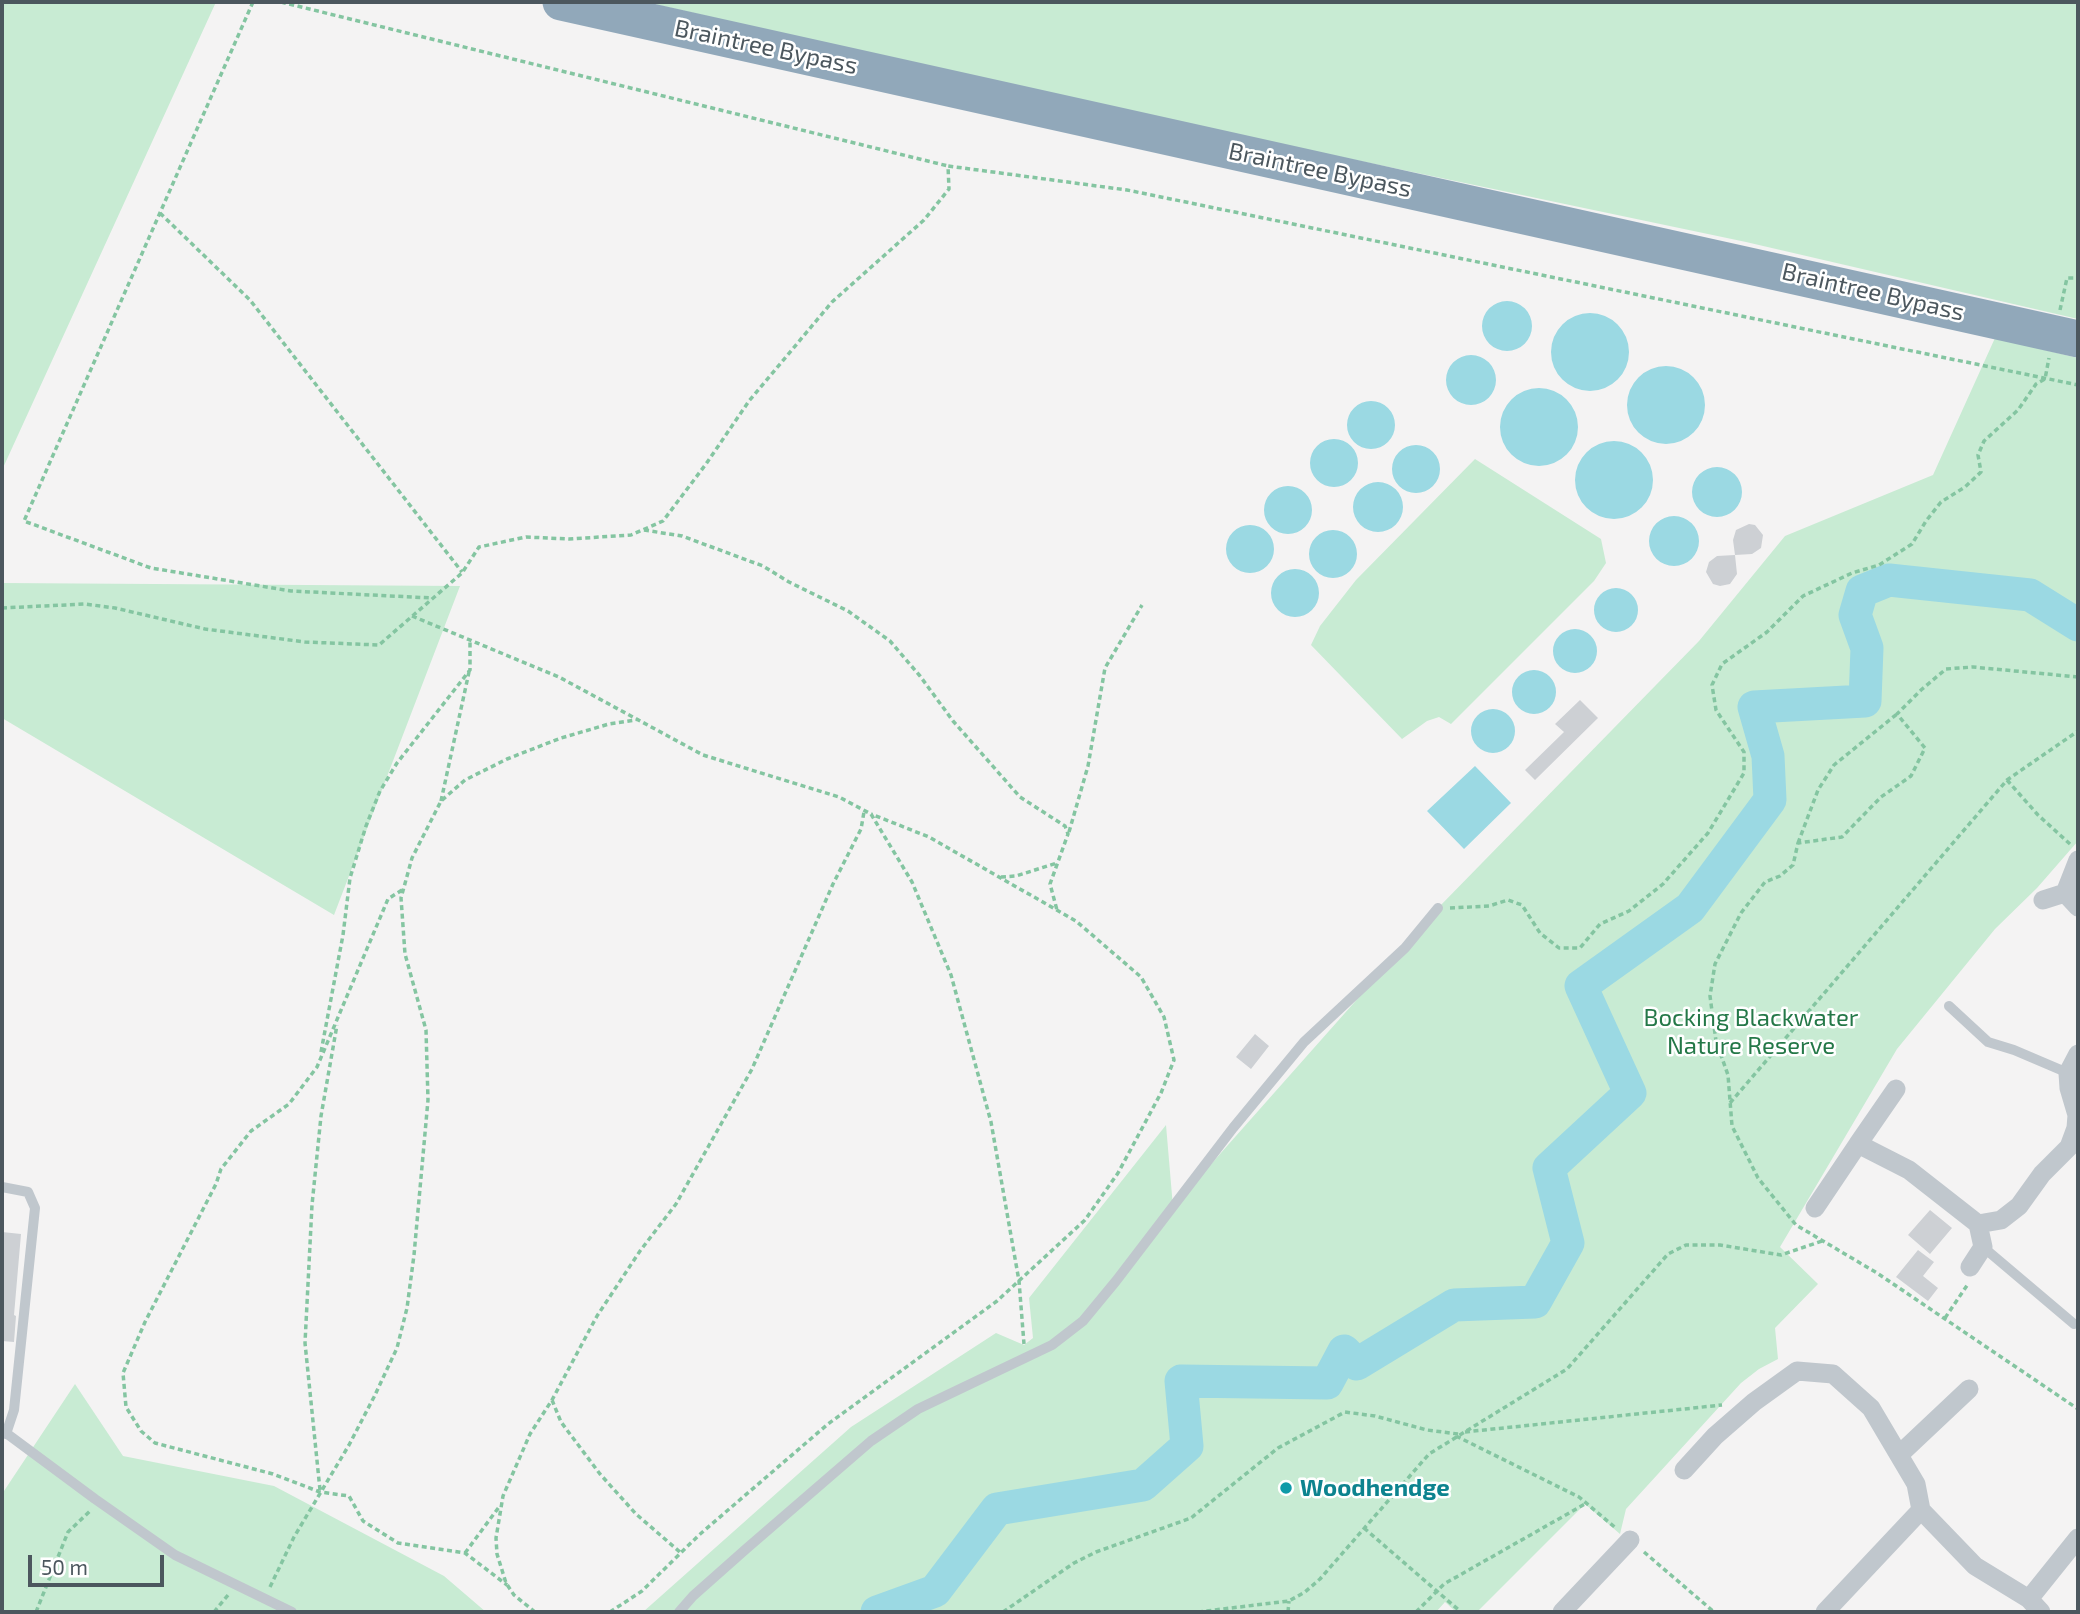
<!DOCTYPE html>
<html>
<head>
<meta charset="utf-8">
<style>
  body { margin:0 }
  #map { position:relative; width:2080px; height:1614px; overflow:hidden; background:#f4f3f3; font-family:"Exo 2",sans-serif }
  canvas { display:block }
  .frame { position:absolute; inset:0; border:4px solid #4c575e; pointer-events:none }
  .scale { position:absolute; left:28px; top:1555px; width:136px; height:32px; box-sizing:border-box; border:4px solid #4c575e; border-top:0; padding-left:9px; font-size:21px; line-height:24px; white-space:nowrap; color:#4c575e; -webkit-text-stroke:5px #fff; paint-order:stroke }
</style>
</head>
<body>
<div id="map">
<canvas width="2080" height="1614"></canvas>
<div class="frame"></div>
<div class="scale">50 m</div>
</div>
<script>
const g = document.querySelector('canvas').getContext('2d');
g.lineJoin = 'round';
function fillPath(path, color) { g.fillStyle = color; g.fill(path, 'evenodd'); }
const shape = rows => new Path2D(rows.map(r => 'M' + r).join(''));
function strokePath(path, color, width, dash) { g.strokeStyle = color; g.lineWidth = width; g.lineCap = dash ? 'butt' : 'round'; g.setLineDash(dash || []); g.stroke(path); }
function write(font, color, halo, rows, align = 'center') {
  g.font = font + ' "Exo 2",sans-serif'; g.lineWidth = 5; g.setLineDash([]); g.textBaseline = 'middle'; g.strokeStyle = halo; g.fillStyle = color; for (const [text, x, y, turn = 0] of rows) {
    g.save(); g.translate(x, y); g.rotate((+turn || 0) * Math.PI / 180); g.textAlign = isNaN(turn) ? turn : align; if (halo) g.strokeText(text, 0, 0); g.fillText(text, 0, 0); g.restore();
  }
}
const green = shape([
  [2,2,216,2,2,470],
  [645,2,2078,2,2078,319,1746,242,1117,110],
  [1995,338,2078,358,2078,841,2037,888,1995,929,1897,1049,1780,1247,1818,1284,1775,1328,1778,1359,1759,1369,1741,1383,1626,1509,1620,1534,1585,1504,1477,1612,1456,1612,1445,1602,1436,1612,643,1612,851,1427,996,1333,1024,1345,1033,1338,1029,1298,1166,1125,1173,1207,1438,908,1699,641,1785,536,1933,475],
  [1475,459,1601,539,1606,563,1594,581,1451,724,1439,717,1427,721,1402,739,1311,645,1320,626,1356,580],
  [2,583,460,586,334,915,2,718],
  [75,1384,123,1456,274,1486,444,1576,486,1612,2,1612,2,1494]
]);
const water = shape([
  '1482 326a25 25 0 1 1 50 0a25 25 0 1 1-50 0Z',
  '1551 352a39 39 0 1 1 78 0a39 39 0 1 1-78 0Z',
  '1446 380a25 25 0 1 1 50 0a25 25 0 1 1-50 0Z',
  '1627 405a39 39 0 1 1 78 0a39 39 0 1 1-78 0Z',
  '1500 427a39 39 0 1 1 78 0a39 39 0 1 1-78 0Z',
  '1347 425a24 24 0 1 1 48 0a24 24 0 1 1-48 0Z',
  '1310 463a24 24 0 1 1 48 0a24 24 0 1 1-48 0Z',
  '1575 480a39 39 0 1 1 78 0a39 39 0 1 1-78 0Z',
  '1392 469a24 24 0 1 1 48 0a24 24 0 1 1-48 0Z',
  '1692 492a25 25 0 1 1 50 0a25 25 0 1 1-50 0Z',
  '1353 507a25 25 0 1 1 50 0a25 25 0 1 1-50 0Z',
  '1264 510a24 24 0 1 1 48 0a24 24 0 1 1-48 0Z',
  '1649 541a25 25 0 1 1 50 0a25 25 0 1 1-50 0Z',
  '1226 549a24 24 0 1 1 48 0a24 24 0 1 1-48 0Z',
  '1309 554a24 24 0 1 1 48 0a24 24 0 1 1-48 0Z',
  '1271 593a24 24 0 1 1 48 0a24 24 0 1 1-48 0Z',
  '1594 610a22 22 0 1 1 44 0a22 22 0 1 1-44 0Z',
  '1553 651a22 22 0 1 1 44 0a22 22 0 1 1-44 0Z',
  '1512 692a22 22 0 1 1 44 0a22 22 0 1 1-44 0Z',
  '1471 731a22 22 0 1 1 44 0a22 22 0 1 1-44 0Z',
  [1475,766,1511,803,1464,849,1427,811]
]);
const river = shape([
  [877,1612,935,1591,997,1509,1143,1485,1187,1446,1181,1381,1327,1383,1344,1351,1357,1364,1454,1305,1535,1302,1568,1243,1549,1168,1630,1093,1581,986,1690,908,1770,800,1768,756,1754,707,1865,701,1867,648,1855,615,1862,591,1889,580,2030,595,2078,625]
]);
const building = shape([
  [1749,524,1755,525,1763,535,1761,548,1752,554,1735,555,1737,574,1730,584,1720,586,1713,584,1706,572,1709,562,1717,556,1735,555,1733,540,1736,530],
  [1580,700,1598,718,1535,780,1525,770,1564,732,1555,724],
  [1255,1034,1269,1046,1251,1069,1236,1057],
  [1930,1210,1952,1228,1930,1254,1908,1235],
  [2,1232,21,1234,14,1315,16,1316,14,1342,2,1341],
  [1918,1250,1934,1262,1923,1276,1938,1288,1928,1301,1896,1277]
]);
const path = shape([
  [253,2,24,521,151,568,291,591,432,598],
  [281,2,948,166],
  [160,213,250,300,462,572],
  [2060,310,2067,278,2078,278],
  [644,530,682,536,763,566,789,582,848,611,890,641,920,676,953,721,1020,797,1065,826,1068,834,1050,884,1057,910],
  [2,608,85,604,115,608,205,629,305,642,379,645,462,573,479,547,526,537,569,539,631,535,663,521,706,464,749,401,832,302,924,220,949,189,948,166,1127,190,2078,385],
  [412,616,559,677,703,755,839,797,871,814,912,882,951,975,991,1122,1019,1281,1024,1344],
  [2078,677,1973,667,1946,669,1921,690,1897,714,1925,748,1911,776,1881,797,1842,837,1798,843,1793,865,1780,876,1765,882,1741,913,1715,964,1710,996,1716,1041,1728,1075,1732,1126,1758,1178,1796,1225,1877,1273,2078,1409],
  [2007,780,2038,815,2070,844],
  [441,801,469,672],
  [1069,832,1088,766,1105,668,1142,605],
  [1798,843,1818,790,1834,765,1897,714],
  [1001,877,1016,876,1057,863],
  [402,890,388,899,317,1067,289,1104,251,1131,221,1169,216,1184,145,1322,123,1373,126,1407,141,1431,155,1443,273,1474,320,1492,349,1496,363,1521,398,1543,465,1553,507,1585],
  [1450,908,1489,906,1508,900,1522,905,1540,933,1559,948,1580,948,1600,924,1629,911,1663,884,1708,833,1744,773,1744,752,1716,710,1712,685,1722,664,1767,632,1803,596,1852,573,1879,565,1912,544,1926,521,1941,502,1965,487,1981,472,1978,455,1984,441,2018,410,2036,384,2045,379,2049,358],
  [321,1052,343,935,350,878,366,826,380,791,397,763,470,670,470,640],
  [1730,1103,2007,780,2078,731],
  [1945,1318,1968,1284],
  [552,1400,561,1422,600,1474,636,1514,681,1553],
  [1465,1432,1722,1405],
  [1456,1436,1579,1497,1617,1529],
  [320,1490,305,1343,312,1205,321,1116,337,1025],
  [1364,1528,1461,1612],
  [1644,1552,1714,1612],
  [465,1553,499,1507],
  [270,1587,294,1537,349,1445,374,1397,397,1348,407,1308,414,1255,428,1100,426,1030,405,954,401,898,412,858,441,801,465,780,507,759,561,738,609,724,636,720],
  [36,1612,68,1532,90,1511],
  [214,1612,228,1595],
  [535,1612,514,1595,506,1583,497,1554,496,1538,503,1496,530,1434,552,1400,597,1316,640,1251,676,1204,752,1069,833,884,861,829,864,812],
  [610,1612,642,1591,699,1535,828,1424,997,1301,1085,1220,1118,1173,1161,1093,1174,1060,1164,1017,1141,977,1076,921,929,837,871,814],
  [1003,1612,1074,1563,1096,1552,1191,1518,1278,1448,1345,1412,1375,1416,1427,1430,1458,1434],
  [1198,1612,1289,1601,1305,1592,1320,1579,1429,1454,1567,1369,1668,1254,1686,1245,1720,1245,1781,1255,1822,1241],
  [1288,1612,1289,1601],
  [1416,1612,1444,1584,1585,1504]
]);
const lane = shape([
  [1949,1006,1988,1042,2014,1050,2068,1073],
  [2,1187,28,1192,35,1208,14,1410,6,1434],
  [1983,1247,2074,1324],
  [2,1430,95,1499,175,1555,292,1612],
  [679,1612,693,1596,746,1549,871,1441,918,1409,1052,1345,1083,1321,1116,1281,1233,1128,1304,1042,1405,948,1438,908]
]);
const street = shape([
  [2078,860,2065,893,2078,907],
  [2043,900,2065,893],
  [1858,1144,1896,1089],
  [1815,1208,1858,1144,1909,1170,1978,1224,2001,1220,2019,1206,2042,1174,2069,1147,2076,1128,2077,1115,2069,1088,2068,1073,2078,1054],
  [1970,1267,1983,1247,1978,1224],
  [1900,1454,1969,1389],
  [1684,1470,1715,1436,1754,1402,1797,1371,1833,1374,1871,1408,1916,1484,1921,1510,1975,1566,2029,1599,2041,1612],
  [2029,1599,2078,1538],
  [1562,1612,1630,1540],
  [1825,1612,1921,1510]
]);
const highway = shape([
  [561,2,2078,339]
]);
const markers = [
  [1286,1488,7,"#0f9aa8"]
];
const streetNames = [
  ["Braintree Bypass",766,47,12],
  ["Braintree Bypass",1320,170,12],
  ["Braintree Bypass",1873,292,13]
];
const parkNames = [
  ["Bocking Blackwater",1751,1018],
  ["Nature Reserve",1751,1046]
];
const cultureNames = [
  ["Woodhendge",1300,1488]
];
fillPath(green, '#c8ebd3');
fillPath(water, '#9bd9e3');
strokePath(river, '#9bd9e3', 33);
fillPath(building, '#cdd0d4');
strokePath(path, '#84c5a1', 3.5, [5, 3.5]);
strokePath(lane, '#c0c7cd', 10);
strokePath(street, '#c0c7cd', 19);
strokePath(highway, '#91a8ba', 37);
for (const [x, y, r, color] of markers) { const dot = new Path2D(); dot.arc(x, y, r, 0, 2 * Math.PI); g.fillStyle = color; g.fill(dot); strokePath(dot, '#fff', 2.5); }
write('24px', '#4c575e', '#fff', streetNames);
write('24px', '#247848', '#fff', parkNames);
write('bold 24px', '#0d838f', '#fff', cultureNames, 'left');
</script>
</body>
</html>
